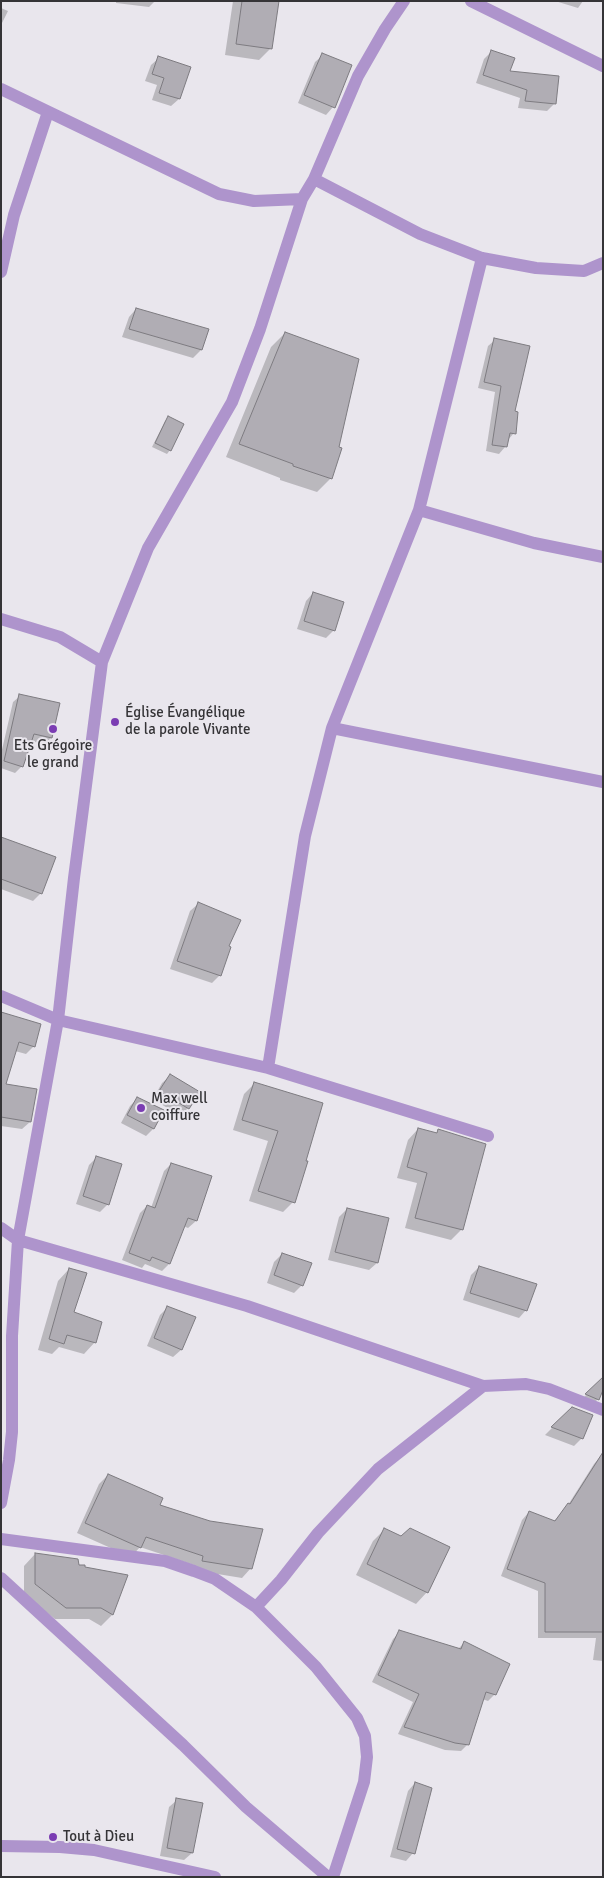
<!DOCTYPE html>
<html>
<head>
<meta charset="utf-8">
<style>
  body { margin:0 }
  #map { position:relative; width:604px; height:1878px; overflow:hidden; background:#e9e6ed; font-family:Signika,sans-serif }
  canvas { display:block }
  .frame { position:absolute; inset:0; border:2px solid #353437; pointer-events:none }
</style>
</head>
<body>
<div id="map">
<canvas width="604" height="1878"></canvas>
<div class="frame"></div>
</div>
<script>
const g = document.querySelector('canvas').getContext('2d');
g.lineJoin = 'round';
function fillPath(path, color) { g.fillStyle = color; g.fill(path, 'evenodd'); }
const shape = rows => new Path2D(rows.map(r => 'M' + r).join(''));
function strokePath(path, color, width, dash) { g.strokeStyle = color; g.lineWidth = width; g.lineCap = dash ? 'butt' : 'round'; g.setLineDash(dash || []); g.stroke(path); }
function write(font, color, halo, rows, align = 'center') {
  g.font = font + ' Signika,sans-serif'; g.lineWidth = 4; g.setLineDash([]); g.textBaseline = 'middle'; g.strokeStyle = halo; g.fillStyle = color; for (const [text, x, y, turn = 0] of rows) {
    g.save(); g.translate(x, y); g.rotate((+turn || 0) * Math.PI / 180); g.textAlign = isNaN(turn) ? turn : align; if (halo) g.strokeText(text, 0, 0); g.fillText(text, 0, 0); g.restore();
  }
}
const shadow = shape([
  [116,1,155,1,149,7,116,3],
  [233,1,277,1,270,49,259,60,225,55],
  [555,1,583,1,578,8],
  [1,8,8,11,1,25],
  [492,51,508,72,554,104,547,111,518,108,520,98,476,83,484,59],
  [323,55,333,107,326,115,298,103,315,62],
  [159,58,189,68,179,99,171,106,152,100,157,85,145,81,151,65],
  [136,309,207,330,201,350,193,358,122,337,129,317],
  [285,333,331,478,317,492,280,480,280,478,226,457,271,347],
  [495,340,513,413,514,433,507,441,505,447,499,454,486,451,495,392,478,388,488,346],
  [168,418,170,450,167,454,152,447,165,421],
  [313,593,334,630,326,638,297,629,306,601],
  [20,696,51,738,44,744,30,741,22,766,15,773,1,768,1,754,13,702],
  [1,838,41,893,33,901,1,889],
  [198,904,220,975,212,983,170,969,190,911],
  [1,1013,34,1046,26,1054,15,1051,5,1085,30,1122,22,1129,1,1126],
  [170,1076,188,1108,180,1116,153,1099,162,1083],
  [254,1084,322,1104,293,1202,283,1212,249,1201,268,1141,233,1130,244,1094],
  [138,1098,163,1111,153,1129,146,1136,121,1123,130,1106],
  [418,1129,435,1134,439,1131,462,1229,451,1240,405,1228,417,1183,397,1178,408,1140],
  [97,1157,108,1204,100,1212,76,1204,89,1165],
  [171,1164,210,1177,196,1221,188,1228,183,1226,169,1264,162,1271,145,1264,142,1268,122,1260,140,1213,147,1206,151,1208,164,1171],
  [347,1209,377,1263,369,1270,328,1260,339,1217],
  [282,1254,302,1285,294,1293,267,1283,274,1262],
  [479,1267,526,1310,519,1318,463,1300,471,1275],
  [69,1269,73,1313,95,1342,84,1354,59,1347,52,1354,38,1350,58,1281],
  [168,1307,194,1318,181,1350,173,1357,147,1346,160,1315],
  [603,1379,598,1399,594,1403,583,1398],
  [572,1408,582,1438,574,1446,545,1435],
  [601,1456,603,1607,603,1661,593,1660,596,1638,538,1638,538,1591,501,1576,522,1520,529,1512,554,1521,568,1505,594,1464],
  [108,1475,159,1506,251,1568,242,1578,193,1570,194,1565,140,1547,131,1557,77,1533,99,1484],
  [384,1530,427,1592,416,1604,356,1575,373,1541],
  [35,1554,83,1568,126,1576,112,1615,101,1626,89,1619,55,1619,24,1595,24,1566],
  [400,1632,458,1649,464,1643,495,1694,488,1701,482,1699,468,1744,461,1751,445,1750,398,1734,413,1702,372,1682,393,1639],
  [415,1783,413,1853,406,1861,390,1857,408,1791],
  [177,1800,192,1853,184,1860,160,1856,169,1807]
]);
const building = shape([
  [242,1,279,1,272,49,236,44,242,1],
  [491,50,515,58,510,71,559,76,556,104,525,101,527,90,483,75,491,50],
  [322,53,352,65,335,108,304,95,322,53],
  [158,56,191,67,180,99,159,93,164,78,152,74,158,56],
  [136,308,209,329,202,350,129,329,136,308],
  [285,332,359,359,339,447,342,448,332,479,293,466,293,464,239,444,285,332],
  [494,338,530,346,515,411,518,412,516,434,510,433,507,447,492,445,501,386,484,382,494,338],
  [168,416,184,424,171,451,155,443,168,416],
  [313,592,344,602,335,631,304,621,313,592],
  [19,694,60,703,52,738,34,734,23,767,4,761,19,694],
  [1,837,56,857,42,894,1,879,1,837],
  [198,902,241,920,229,946,231,947,221,976,177,961,198,902],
  [1,1012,41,1024,35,1047,19,1042,6,1084,37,1089,31,1122,1,1117,1,1012],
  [170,1074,200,1092,189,1109,159,1091,170,1074],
  [254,1082,323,1103,306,1161,308,1161,295,1203,258,1191,278,1131,242,1120,254,1082],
  [137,1097,164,1110,154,1129,127,1115,137,1097],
  [418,1128,437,1133,438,1129,486,1144,463,1230,415,1218,427,1173,407,1167,418,1128],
  [96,1156,122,1164,109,1205,83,1196,96,1156],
  [171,1163,212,1176,197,1221,188,1218,170,1264,152,1257,150,1261,129,1253,147,1205,155,1208,171,1163],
  [347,1208,389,1218,378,1263,335,1252,347,1208],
  [282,1253,312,1263,303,1286,274,1275,282,1253],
  [479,1266,537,1284,527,1311,470,1293,479,1266],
  [69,1268,87,1273,74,1312,102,1322,96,1343,67,1335,64,1344,49,1339,69,1268],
  [167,1306,196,1317,182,1350,154,1338,167,1306],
  [603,1377,603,1390,599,1400,585,1394,603,1377],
  [572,1407,593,1415,583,1439,551,1427,572,1407],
  [603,1452,603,1632,545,1632,545,1583,507,1569,529,1511,555,1521,568,1503,570,1504,603,1452],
  [108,1474,163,1498,160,1505,210,1521,263,1529,252,1569,202,1561,203,1556,146,1537,141,1548,85,1523,108,1474],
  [384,1528,401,1536,410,1528,450,1547,428,1593,367,1564,384,1528],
  [35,1553,78,1559,79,1565,85,1565,85,1567,128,1575,113,1615,101,1608,66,1608,35,1584,35,1553],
  [399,1630,461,1649,464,1641,510,1664,496,1695,486,1692,469,1745,455,1743,404,1727,419,1694,378,1675,399,1630],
  [415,1782,432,1788,415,1854,397,1849,415,1782],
  [176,1798,203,1803,193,1853,167,1848,176,1798]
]);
const street = shape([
  [471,1,603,66],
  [1,89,219,194,254,201,302,199],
  [314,179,420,234,482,258,536,268,584,271,603,263],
  [1,272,14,215,48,112],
  [419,510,534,543,603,557],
  [1,619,60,637,102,662],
  [332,728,603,782],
  [1,996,58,1020,268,1068,488,1136],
  [268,1068,305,836,332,728,419,510,482,258],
  [1,1228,18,1240,247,1306,483,1386,526,1384,549,1389,603,1410],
  [1,1503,9,1460,12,1432,12,1336,18,1240,58,1020,74,878,102,662,148,548,232,402,260,329,302,199,314,179,358,76,385,29,404,1],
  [1,1539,165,1561,194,1571,215,1579,256,1607,316,1667,357,1718,365,1736,367,1757,364,1782,333,1877],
  [1,1578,183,1745,246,1807,328,1877],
  [256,1607,281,1580,318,1533,378,1469,483,1386],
  [1,1846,60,1847,94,1850,215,1877]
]);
const markers = [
  [115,722,5,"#7b3db3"],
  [53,729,5,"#7b3db3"],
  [141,1108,5,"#7b3db3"],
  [53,1837,5,"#7b3db3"]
];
const poiNames = [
  ["Église Évangélique",125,713],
  ["de la parole Vivante",125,730],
  ["Ets Grégoire",53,746,"center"],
  ["le grand",53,763,"center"],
  ["Max well",151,1099],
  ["coiffure",151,1116],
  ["Tout à Dieu",63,1837]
];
fillPath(shadow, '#0003');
fillPath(building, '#b0adb4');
strokePath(building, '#7d7b80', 1);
strokePath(street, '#ae94cc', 12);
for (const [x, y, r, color] of markers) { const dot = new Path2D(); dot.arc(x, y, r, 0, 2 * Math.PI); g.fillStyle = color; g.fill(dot); strokePath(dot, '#e9e6ed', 2); }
write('15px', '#353437', '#e9e6ed', poiNames, 'left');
</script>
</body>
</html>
